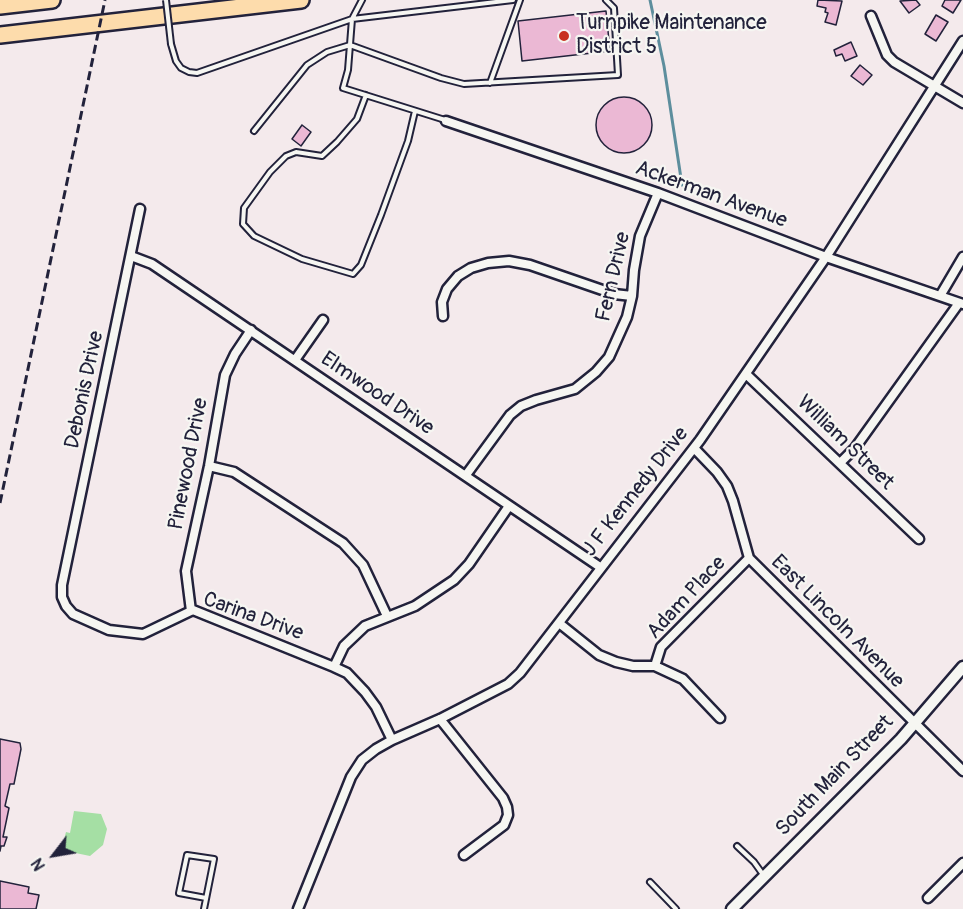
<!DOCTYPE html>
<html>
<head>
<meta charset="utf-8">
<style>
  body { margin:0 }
  #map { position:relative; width:963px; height:909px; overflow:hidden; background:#f4eaec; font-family:Pangolin,sans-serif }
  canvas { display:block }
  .north { position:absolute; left:24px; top:825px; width:60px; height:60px; -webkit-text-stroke:4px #f6f6f2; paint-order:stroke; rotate:239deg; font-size:16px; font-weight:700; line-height:24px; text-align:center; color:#22223b }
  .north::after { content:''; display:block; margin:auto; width:21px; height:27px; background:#22223b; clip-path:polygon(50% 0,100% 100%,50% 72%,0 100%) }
</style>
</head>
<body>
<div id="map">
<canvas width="963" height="909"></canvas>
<div class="north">N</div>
</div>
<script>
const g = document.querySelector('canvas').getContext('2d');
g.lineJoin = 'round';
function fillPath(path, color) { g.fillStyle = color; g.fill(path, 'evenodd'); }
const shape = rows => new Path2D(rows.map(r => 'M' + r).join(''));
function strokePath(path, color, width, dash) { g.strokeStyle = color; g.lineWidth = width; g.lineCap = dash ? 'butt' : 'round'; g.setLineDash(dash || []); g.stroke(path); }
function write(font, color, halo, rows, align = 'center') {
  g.font = font + ' Pangolin,sans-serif'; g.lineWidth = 4.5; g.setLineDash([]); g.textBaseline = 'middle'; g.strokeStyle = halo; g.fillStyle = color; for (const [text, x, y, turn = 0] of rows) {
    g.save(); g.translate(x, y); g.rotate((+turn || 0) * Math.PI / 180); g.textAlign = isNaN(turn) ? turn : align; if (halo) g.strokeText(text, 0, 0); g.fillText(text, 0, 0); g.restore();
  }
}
const green = shape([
  [74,811,101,814,107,829,103,845,90,856,61,850,66,832,70,833]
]);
const stream = shape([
  [650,0,664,66,682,185]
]);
const building = shape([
  [818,0,842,1,836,25,825,22,828,13,825,12,826,8,817,6,818,0],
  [916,0,920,5,909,13,900,1,916,0],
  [945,0,961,0,953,13,942,6,945,0],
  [606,11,610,51,522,61,518,21,606,11],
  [936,15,948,22,936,41,925,34,936,15],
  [851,42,857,56,845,61,842,54,836,56,834,50,851,42],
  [860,65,872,75,863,85,851,76,860,65],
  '596 125a28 28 0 1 1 56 0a28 28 0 1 1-56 0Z',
  [302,125,311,132,301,146,292,139,302,125],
  [0,739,20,743,21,749,14,784,10,784,5,806,9,808,3,837,7,837,4,846,1,846,0,851,0,739],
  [0,881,29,887,28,893,39,895,36,909,0,909,0,881]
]);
const lane = shape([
  [362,0,352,19,348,70,343,88,445,120],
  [171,44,176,61,181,68,189,72,197,73,352,19,513,0],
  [490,83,520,0],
  [366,95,357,119,337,142,322,156,296,152,286,156,270,172,244,208,243,224,254,236,302,259,353,274,361,265,381,215,408,141,415,111],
  [254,131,307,65,327,52,350,45,441,78,464,84,618,75,614,8,606,0],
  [737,846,754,862,764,876],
  [650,882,676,909],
  [204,909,214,859,187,855,179,893,206,898]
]);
const street = shape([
  [871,16,887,55,894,62,963,103],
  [446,121,658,193,826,257,963,304],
  [140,209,62,585,62,597,66,606,73,614,109,630,143,634,193,610,334,667,347,673,365,692,376,707,392,740],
  [131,256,152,264,600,567],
  [940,296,963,257],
  [443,316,442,302,447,289,458,276,471,268,488,263,509,261,530,265,614,294,632,296],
  [295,360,323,320],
  [746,374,919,539],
  [694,448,717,472,727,486,733,501,749,558,963,771],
  [840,463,855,448,959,303],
  [209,466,234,472,343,543,363,565,387,616],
  [466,475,510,415,521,406,536,400,575,389,596,372,609,357,627,317,632,296,634,270,640,236,658,193],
  [191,611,186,571,209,466,225,375,235,354,251,330],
  [559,623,599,655,616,662,633,666,655,666,683,679,720,718],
  [655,666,661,647,749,558],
  [334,667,344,646,365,626,415,606,454,580,469,564,509,506],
  [440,719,503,798,507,807,508,815,504,825,464,855],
  [928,898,963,863],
  [298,909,351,777,362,760,376,749,392,740,440,719,508,684,520,673,700,440,826,257,963,41]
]);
const secondary = shape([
  [732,909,901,739,963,667]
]);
const highway = shape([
  [0,6,52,0],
  [0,35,301,0]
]);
const rail = shape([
  [0,503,105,0]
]);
const laneBridge = shape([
  [166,0,171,44]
]);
const markers = [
  [564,36,6,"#c8321e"]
];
const poiNames = [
  ["Turnpike Maintenance",576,24],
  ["District 5",576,48]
];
const streetNames = [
  ["Ackerman Avenue",711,195,20],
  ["Fern Drive",614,277,-77],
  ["Debonis Drive",85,390,-78],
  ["Elmwood Drive",377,394,34],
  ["William Street",845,443,44],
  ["Pinewood Drive",189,464,-79],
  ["J F Kennedy Drive",636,492,-52],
  ["Adam Place",687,598,-47],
  ["Carina Drive",253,617,20],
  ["East Lincoln Avenue",837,622,45],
  ["South Main Street",835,776,-46]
];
fillPath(green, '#a5dfa4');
strokePath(stream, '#5d8e9d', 3);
fillPath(building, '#ebb8d4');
strokePath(building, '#22223b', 1.5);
strokePath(lane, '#22223b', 8);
strokePath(street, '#22223b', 13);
strokePath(secondary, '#22223b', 15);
strokePath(highway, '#22223b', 20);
strokePath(lane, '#f6f6f2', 4);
strokePath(street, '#f6f6f2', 8);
strokePath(secondary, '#f6f6f2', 10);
strokePath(highway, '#fddcac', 15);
strokePath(rail, '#22223b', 3, [9, 4.5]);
strokePath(laneBridge, '#22223b', 8, []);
strokePath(laneBridge, '#f6f6f2', 4);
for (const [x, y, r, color] of markers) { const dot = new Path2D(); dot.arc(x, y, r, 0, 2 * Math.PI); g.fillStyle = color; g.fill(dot); strokePath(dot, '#f6f6f2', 2); }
write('21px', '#22223b', '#f6f6f2', poiNames, 'left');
write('21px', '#22223b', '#f6f6f2', streetNames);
</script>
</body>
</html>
